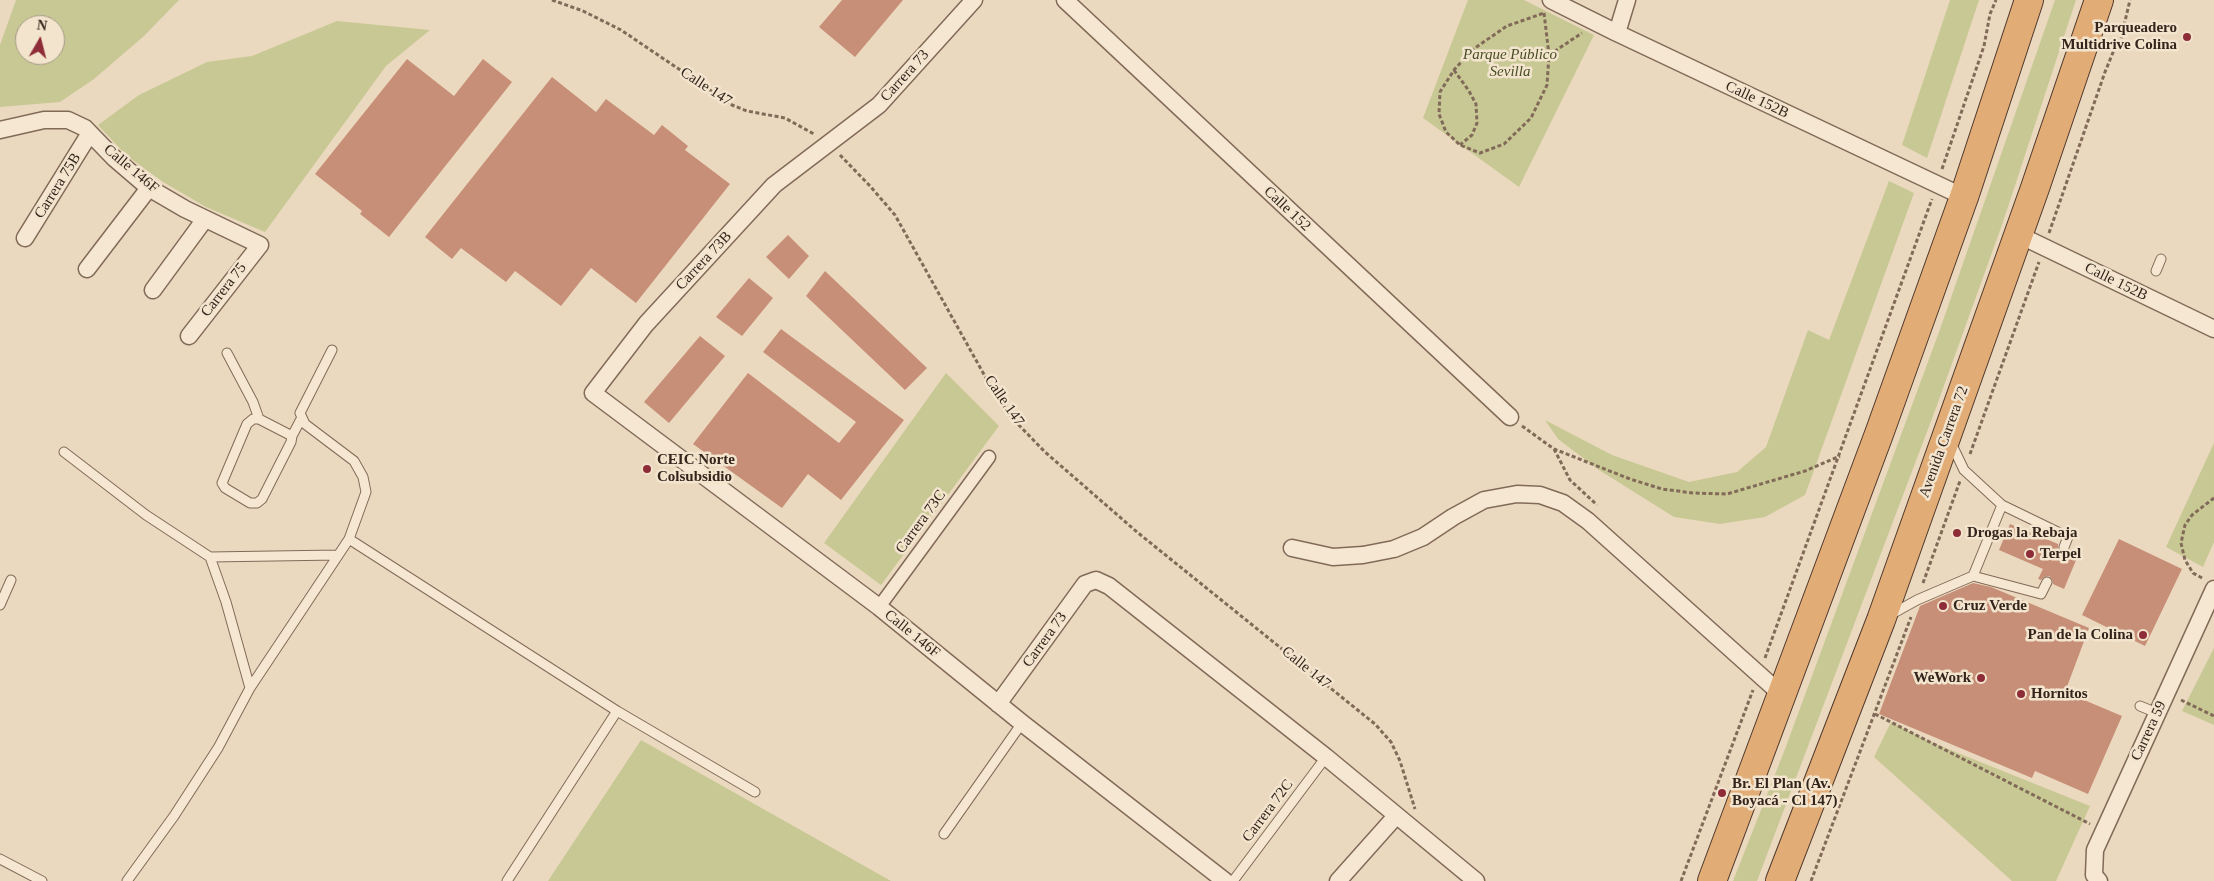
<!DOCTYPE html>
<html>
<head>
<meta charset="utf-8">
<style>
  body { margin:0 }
  #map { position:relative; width:2214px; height:881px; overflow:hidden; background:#ebd9bf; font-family:Georgia,serif }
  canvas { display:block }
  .north { position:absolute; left:15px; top:15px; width:50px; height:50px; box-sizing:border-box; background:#f3e4ce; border:1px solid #a69887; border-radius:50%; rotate:8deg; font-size:14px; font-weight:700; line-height:20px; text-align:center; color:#33251c }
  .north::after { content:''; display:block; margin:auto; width:18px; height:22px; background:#8e2c38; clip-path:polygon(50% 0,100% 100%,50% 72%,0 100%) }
</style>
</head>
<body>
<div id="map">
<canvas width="2214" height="881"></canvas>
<div class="north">N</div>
</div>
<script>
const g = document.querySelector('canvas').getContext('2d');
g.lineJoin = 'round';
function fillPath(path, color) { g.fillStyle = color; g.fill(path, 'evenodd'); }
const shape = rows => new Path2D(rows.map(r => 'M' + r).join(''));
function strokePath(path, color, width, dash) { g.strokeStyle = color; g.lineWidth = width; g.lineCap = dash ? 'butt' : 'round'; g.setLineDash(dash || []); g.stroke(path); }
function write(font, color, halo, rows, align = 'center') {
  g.font = font + ' Georgia,serif'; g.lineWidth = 5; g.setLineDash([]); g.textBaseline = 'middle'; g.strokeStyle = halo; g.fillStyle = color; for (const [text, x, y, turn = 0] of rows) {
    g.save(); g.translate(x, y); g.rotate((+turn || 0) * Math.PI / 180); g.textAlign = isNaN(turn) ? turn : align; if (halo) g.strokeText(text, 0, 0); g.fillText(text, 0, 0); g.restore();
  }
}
const green = shape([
  [16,0,179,0,144,36,94,79,60,102,0,107,0,45],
  [25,25,55,25,55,55,25,55],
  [1468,0,1524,0,1594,35,1519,187,1423,118],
  [1950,0,1979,0,1927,158,1902,145],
  [2055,0,2076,0,2003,222,1936,408,1757,881,1733,881,1785,749,1939,332],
  [337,21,430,30,386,66,265,232,206,207,163,182,126,155,98,125,139,95,207,62,252,56],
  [1889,181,1914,193,1805,495,1765,517,1720,524,1674,517,1599,470,1558,439,1545,420,1612,455,1689,482,1737,472,1766,447,1808,330,1829,340],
  [946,373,999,426,881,585,824,543],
  [2214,443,2214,542,2203,567,2166,547],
  [2214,648,2214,725,2182,711],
  [1891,722,1928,741,2090,806,2056,881,2012,881,1874,757],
  [641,740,891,881,548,881]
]);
const building = shape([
  [842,0,903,0,855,57,819,27],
  [407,59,454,96,483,59,512,82,389,237,360,214,362,211,315,174],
  [552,77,596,112,606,99,654,135,662,125,688,146,685,150,730,184,636,303,591,268,561,306,515,271,506,282,461,248,452,259,425,237],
  [788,235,809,256,789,279,766,257],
  [825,271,927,368,905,390,806,296],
  [749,278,773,298,742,336,716,317],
  [781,329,904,420,841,500,808,474,782,508,693,444,748,373,839,443,856,422,763,352],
  [700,336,725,356,669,423,644,402],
  [2010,524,2058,544,2058,548,2061,553,2065,553,2070,549,2079,553,2064,589,2053,584,2052,579,2049,576,2044,577,2041,580,2038,579,2043,569,1999,550],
  [2119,539,2182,569,2145,646,2082,615],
  [1973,583,1991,587,2089,628,2065,692,2122,716,2088,794,2035,771,2032,778,1879,714,1920,606]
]);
const path = shape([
  [552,0,583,11,621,30,732,105,747,111,785,118,814,134],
  [1544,13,1549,55,1547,85,1531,118,1504,144,1480,153,1460,145,1446,132,1439,114,1440,92,1454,70,1472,50,1507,26,1544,13],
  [1549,55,1582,33],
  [1454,70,1469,91,1476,104,1477,123,1472,135,1460,145],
  [840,155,870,186,895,215,991,387,1012,418,1045,452,1137,532,1375,724,1391,742,1400,761,1415,809],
  [1942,169,1984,46,1990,14,1996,0],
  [2049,233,2105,72,2114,50,2121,38,2130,0],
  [1522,426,1554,449,1630,479,1662,489,1693,493,1727,494,1805,471,1840,456],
  [1554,449,1570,480,1597,505],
  [1970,454,2039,262],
  [2202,578,2193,573,2185,560,2181,543,2185,525,2192,515,2214,498],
  [1923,583,1960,481],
  [1765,658,1932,199],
  [2181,700,2214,716],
  [1875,714,2090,824],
  [1681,881,1753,690],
  [1811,881,1911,617]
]);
const service = shape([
  [2156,271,2161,259],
  [227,353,253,402,259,419],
  [292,436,259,419,253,419,247,424,222,483,225,488,250,503,257,503,262,499,291,442,292,436,301,419],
  [64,452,146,515,210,557,337,555],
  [2002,505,2068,537,2064,547],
  [349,539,617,711,755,792],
  [210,557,226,602,250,688],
  [1973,576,2041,594,2047,582],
  [0,605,11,580],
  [1890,615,1917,600,1973,576,2002,505,1964,470,1951,443],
  [2140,706,2157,713],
  [944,834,1022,723],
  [0,859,42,881],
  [127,881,174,816,218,748,250,688,349,539,366,492,363,477,354,461,305,424,300,413,332,350],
  [507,881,617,711],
  [1233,881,1326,757]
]);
const pedestrian = shape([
  [879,607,989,457]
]);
const minor = shape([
  [974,0,879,105,774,185,646,324,593,393,879,607,1022,723,1225,881],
  [1065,0,1510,417],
  [1551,0,1617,33,1964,197],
  [1617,33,1627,0],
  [0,130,44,120,68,120,85,128,114,158,149,188,185,209,260,245,189,336],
  [2019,235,2214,329],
  [25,238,90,133],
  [87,269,149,188],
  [153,290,205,219],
  [1292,548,1333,557,1363,555,1394,549,1423,537,1453,517,1484,500,1517,494,1540,495,1563,503,1588,521,1782,695],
  [998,704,1085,584,1096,580,1109,586,1326,757,1476,881],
  [1338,881,1396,816],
  [2099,881,2094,875,2095,850,2214,589]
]);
const trunk = shape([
  [1712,881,1879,434,1964,197,2029,0],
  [1780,881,1881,620,2035,188,2099,0]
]);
const markers = [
  [2187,37,5,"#8e2c38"],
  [647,469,5,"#8e2c38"],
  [1957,533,5,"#8e2c38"],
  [2030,554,5,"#8e2c38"],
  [1943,606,5,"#8e2c38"],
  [2143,635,5,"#8e2c38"],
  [1981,678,5,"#8e2c38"],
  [2021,694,5,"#8e2c38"],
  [1722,793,5,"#8e2c38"]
];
const poiNames = [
  ["Parqueadero",2177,28,"right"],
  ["Multidrive Colina",2177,45,"right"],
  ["CEIC Norte",657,460],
  ["Colsubsidio",657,477],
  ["Drogas la Rebaja",1967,533],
  ["Terpel",2040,554],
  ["Cruz Verde",1953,606],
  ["Pan de la Colina",2133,635,"right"],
  ["WeWork",1971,678,"right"],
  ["Hornitos",2031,694],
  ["Br. El Plan (Av.",1732,784],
  ["Boyacá - Cl 147)",1732,801]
];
const parkNames = [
  ["Parque Público",1510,55],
  ["Sevilla",1510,72]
];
const streetNames = [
  ["Carrera 73",905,76,-48],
  ["Calle 147",706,87,33],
  ["Calle 152B",1757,100,25],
  ["Calle 146F",131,169,40],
  ["Carrera 75B",58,186,-58],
  ["Calle 152",1287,209,43],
  ["Carrera 73B",704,261,-47],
  ["Calle 152B",2116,282,26],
  ["Carrera 75",224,290,-52],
  ["Calle 147",1004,401,55],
  ["Avenida Carrera 72",1944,442,-70],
  ["Carrera 73C",921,522,-54],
  ["Calle 146F",912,634,39],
  ["Carrera 73",1045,640,-54],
  ["Calle 147",1306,668,39],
  ["Carrera 59",2149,731,-65],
  ["Carrera 72C",1268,811,-53]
];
fillPath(green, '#c8c894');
fillPath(building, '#c78f77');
strokePath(service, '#826a59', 11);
strokePath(pedestrian, '#826a59', 15);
strokePath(minor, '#826a59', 19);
strokePath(trunk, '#50392d', 30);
strokePath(path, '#826a59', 3, [4, 2.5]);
strokePath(service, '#f6e7d2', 9);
strokePath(pedestrian, '#f6e7d2', 12);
strokePath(minor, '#f6e7d2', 16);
strokePath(trunk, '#e2ac76', 28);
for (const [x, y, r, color] of markers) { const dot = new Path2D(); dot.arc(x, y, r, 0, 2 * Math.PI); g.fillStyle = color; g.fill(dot); strokePath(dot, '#f3e4ce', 2); }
write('bold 15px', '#33251c', '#f3e4ce', poiNames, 'left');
write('italic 15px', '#484e24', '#f3e4ce', parkNames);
write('15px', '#33251c', '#f3e4ce', streetNames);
</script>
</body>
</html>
